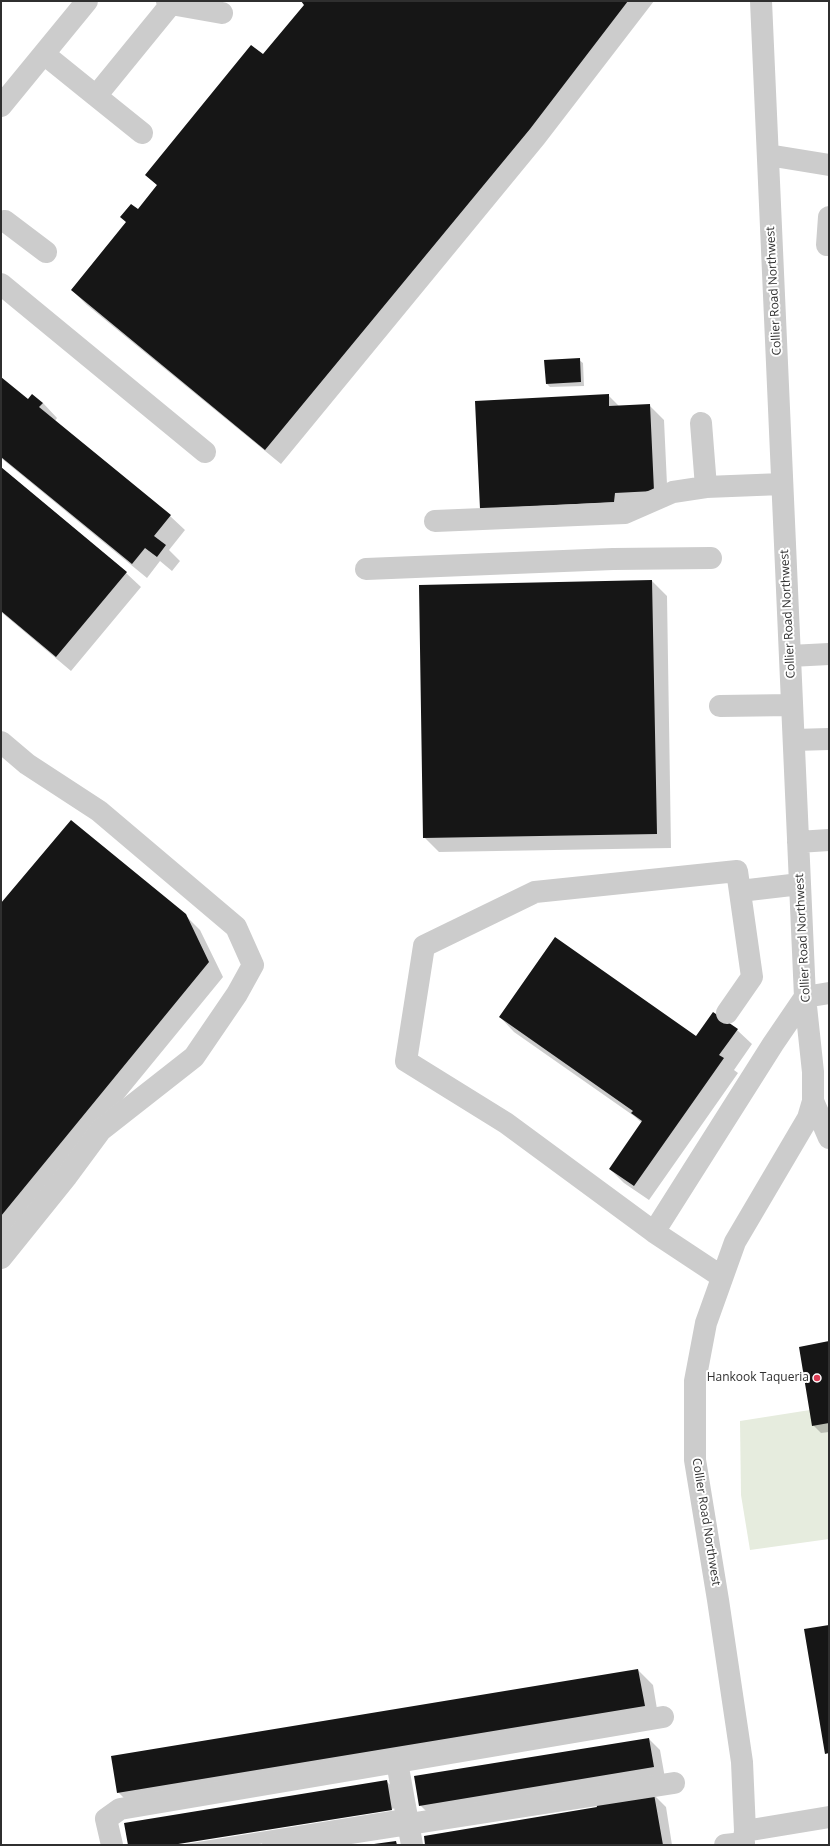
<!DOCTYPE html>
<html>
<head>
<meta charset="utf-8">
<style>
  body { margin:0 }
  #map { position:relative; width:830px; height:1846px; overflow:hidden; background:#fff; font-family:"Open Sans",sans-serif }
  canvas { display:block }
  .frame { position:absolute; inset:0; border:2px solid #2f2f2f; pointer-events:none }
</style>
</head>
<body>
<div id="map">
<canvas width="830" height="1846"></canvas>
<div class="frame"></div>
</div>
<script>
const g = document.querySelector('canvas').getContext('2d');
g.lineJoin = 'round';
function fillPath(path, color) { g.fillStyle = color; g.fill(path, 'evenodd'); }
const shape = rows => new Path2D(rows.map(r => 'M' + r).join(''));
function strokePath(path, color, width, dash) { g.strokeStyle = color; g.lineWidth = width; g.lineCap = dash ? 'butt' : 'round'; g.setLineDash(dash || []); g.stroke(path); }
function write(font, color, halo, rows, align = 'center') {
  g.font = font + ' "Open Sans",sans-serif'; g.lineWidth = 4; g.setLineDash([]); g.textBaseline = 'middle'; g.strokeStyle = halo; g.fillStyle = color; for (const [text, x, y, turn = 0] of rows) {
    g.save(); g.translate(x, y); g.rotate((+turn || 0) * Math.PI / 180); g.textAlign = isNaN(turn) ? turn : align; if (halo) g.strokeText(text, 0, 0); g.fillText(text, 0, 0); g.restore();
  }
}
const green = shape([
  [810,1410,829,1423,829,1539,750,1550,741,1495,740,1421]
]);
const shadow = shape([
  [302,1,654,1,544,144,281,464,87,305,72,290,158,186,146,175,263,56,305,5],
  [579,360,583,363,584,386,550,387,547,384],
  [1,378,28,400,43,403,57,418,55,421,170,516,185,530,169,550,180,561,172,571,160,561,147,578,1,458],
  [608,395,620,407,649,405,664,420,668,506,496,523],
  [1,468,126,573,141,587,71,671,1,612],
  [652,581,667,596,671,848,439,852,424,837],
  [1,905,185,915,200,930,223,977,1,1248],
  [500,1017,696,1037,737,1030,752,1044,734,1070,738,1073,649,1200,624,1183,610,1169,642,1123,634,1116,514,1032],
  [829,1342,829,1432,821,1433,813,1425],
  [638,1670,653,1685,659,1721,133,1807,118,1792],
  [649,1739,660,1750,665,1778,432,1817,420,1805],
  [386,1781,398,1792,403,1821,253,1845,179,1845,397,1810,397,1808,166,1845,129,1845],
  [654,1795,666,1807,672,1845,426,1845]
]);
const building = shape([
  [301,1,628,1,530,129,265,450,71,290,126,222,120,217,131,204,138,209,157,185,145,175,251,45,263,54,304,5],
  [580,358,581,382,546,384,544,360],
  [1,377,28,399,32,394,43,403,39,407,171,515,154,536,166,545,157,557,145,548,132,564,1,457],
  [609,394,609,406,650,404,654,491,615,493,614,502,480,509,475,401],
  [1,467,127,572,56,657,1,611],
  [652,580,657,834,423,838,419,585],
  [71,820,186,914,209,962,1,1216,1,903],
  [555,937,696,1036,713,1012,738,1029,719,1055,724,1058,634,1186,609,1169,642,1121,631,1113,633,1111,499,1017],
  [829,1341,829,1423,812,1426,799,1347],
  [829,1625,829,1753,825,1754,804,1629],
  [638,1669,645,1706,117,1793,111,1756],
  [649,1738,654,1767,419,1806,414,1776],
  [387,1780,392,1810,172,1845,128,1845,124,1823],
  [654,1794,663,1845,425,1845,424,1836,597,1807,596,1804],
  [396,1841,397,1845,374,1845,374,1844]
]);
const minor = shape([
  [167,1,171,4,222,13],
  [44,54,96,96],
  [1,106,87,1],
  [142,133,96,96,171,4],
  [768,155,829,165],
  [829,217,827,245,829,245],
  [5,221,46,252],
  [1,284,205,452],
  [701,423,706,487,782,484],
  [435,521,625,513,673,492,706,487],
  [366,569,613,559,711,558],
  [790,656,829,654],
  [720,706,792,705],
  [794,740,829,739],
  [1,742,27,764,99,811,236,927,253,965,237,994,194,1057,101,1130,67,1176,1,1258],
  [798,842,829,840],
  [740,891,800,884],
  [805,997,829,993],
  [813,1101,829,1138],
  [654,1232,773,1044,805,997],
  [722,1277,654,1232,506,1123,406,1061,424,946,535,892,737,871,752,977,727,1013],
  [397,1762,412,1845],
  [745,1831,829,1817],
  [112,1845,106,1819,120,1809,663,1717],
  [273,1845,674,1783],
  [725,1845,744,1843],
  [743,1845,745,1831,742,1762,718,1600,695,1460,695,1381,706,1323,735,1242,808,1118,813,1101,813,1072,805,997,761,1]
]);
const markers = [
  [817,1378,4,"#dc3c54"]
];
const streetNames = [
  ["Collier Road Northwest",774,291,-93],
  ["Collier Road Northwest",788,614,-93],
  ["Collier Road Northwest",803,938,-93],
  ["Collier Road Northwest",706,1522,81]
];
const poiNames = [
  ["Hankook Taqueria",809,1378]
];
fillPath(green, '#e6ecde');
fillPath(shadow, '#0003');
fillPath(building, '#161616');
strokePath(minor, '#ccc', 22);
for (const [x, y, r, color] of markers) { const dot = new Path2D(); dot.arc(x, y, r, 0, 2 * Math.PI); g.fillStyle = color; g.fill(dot); strokePath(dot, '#fff', 1.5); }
write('12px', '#2f2f2f', '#fff', streetNames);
write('12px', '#2f2f2f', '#fff', poiNames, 'right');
</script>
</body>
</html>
